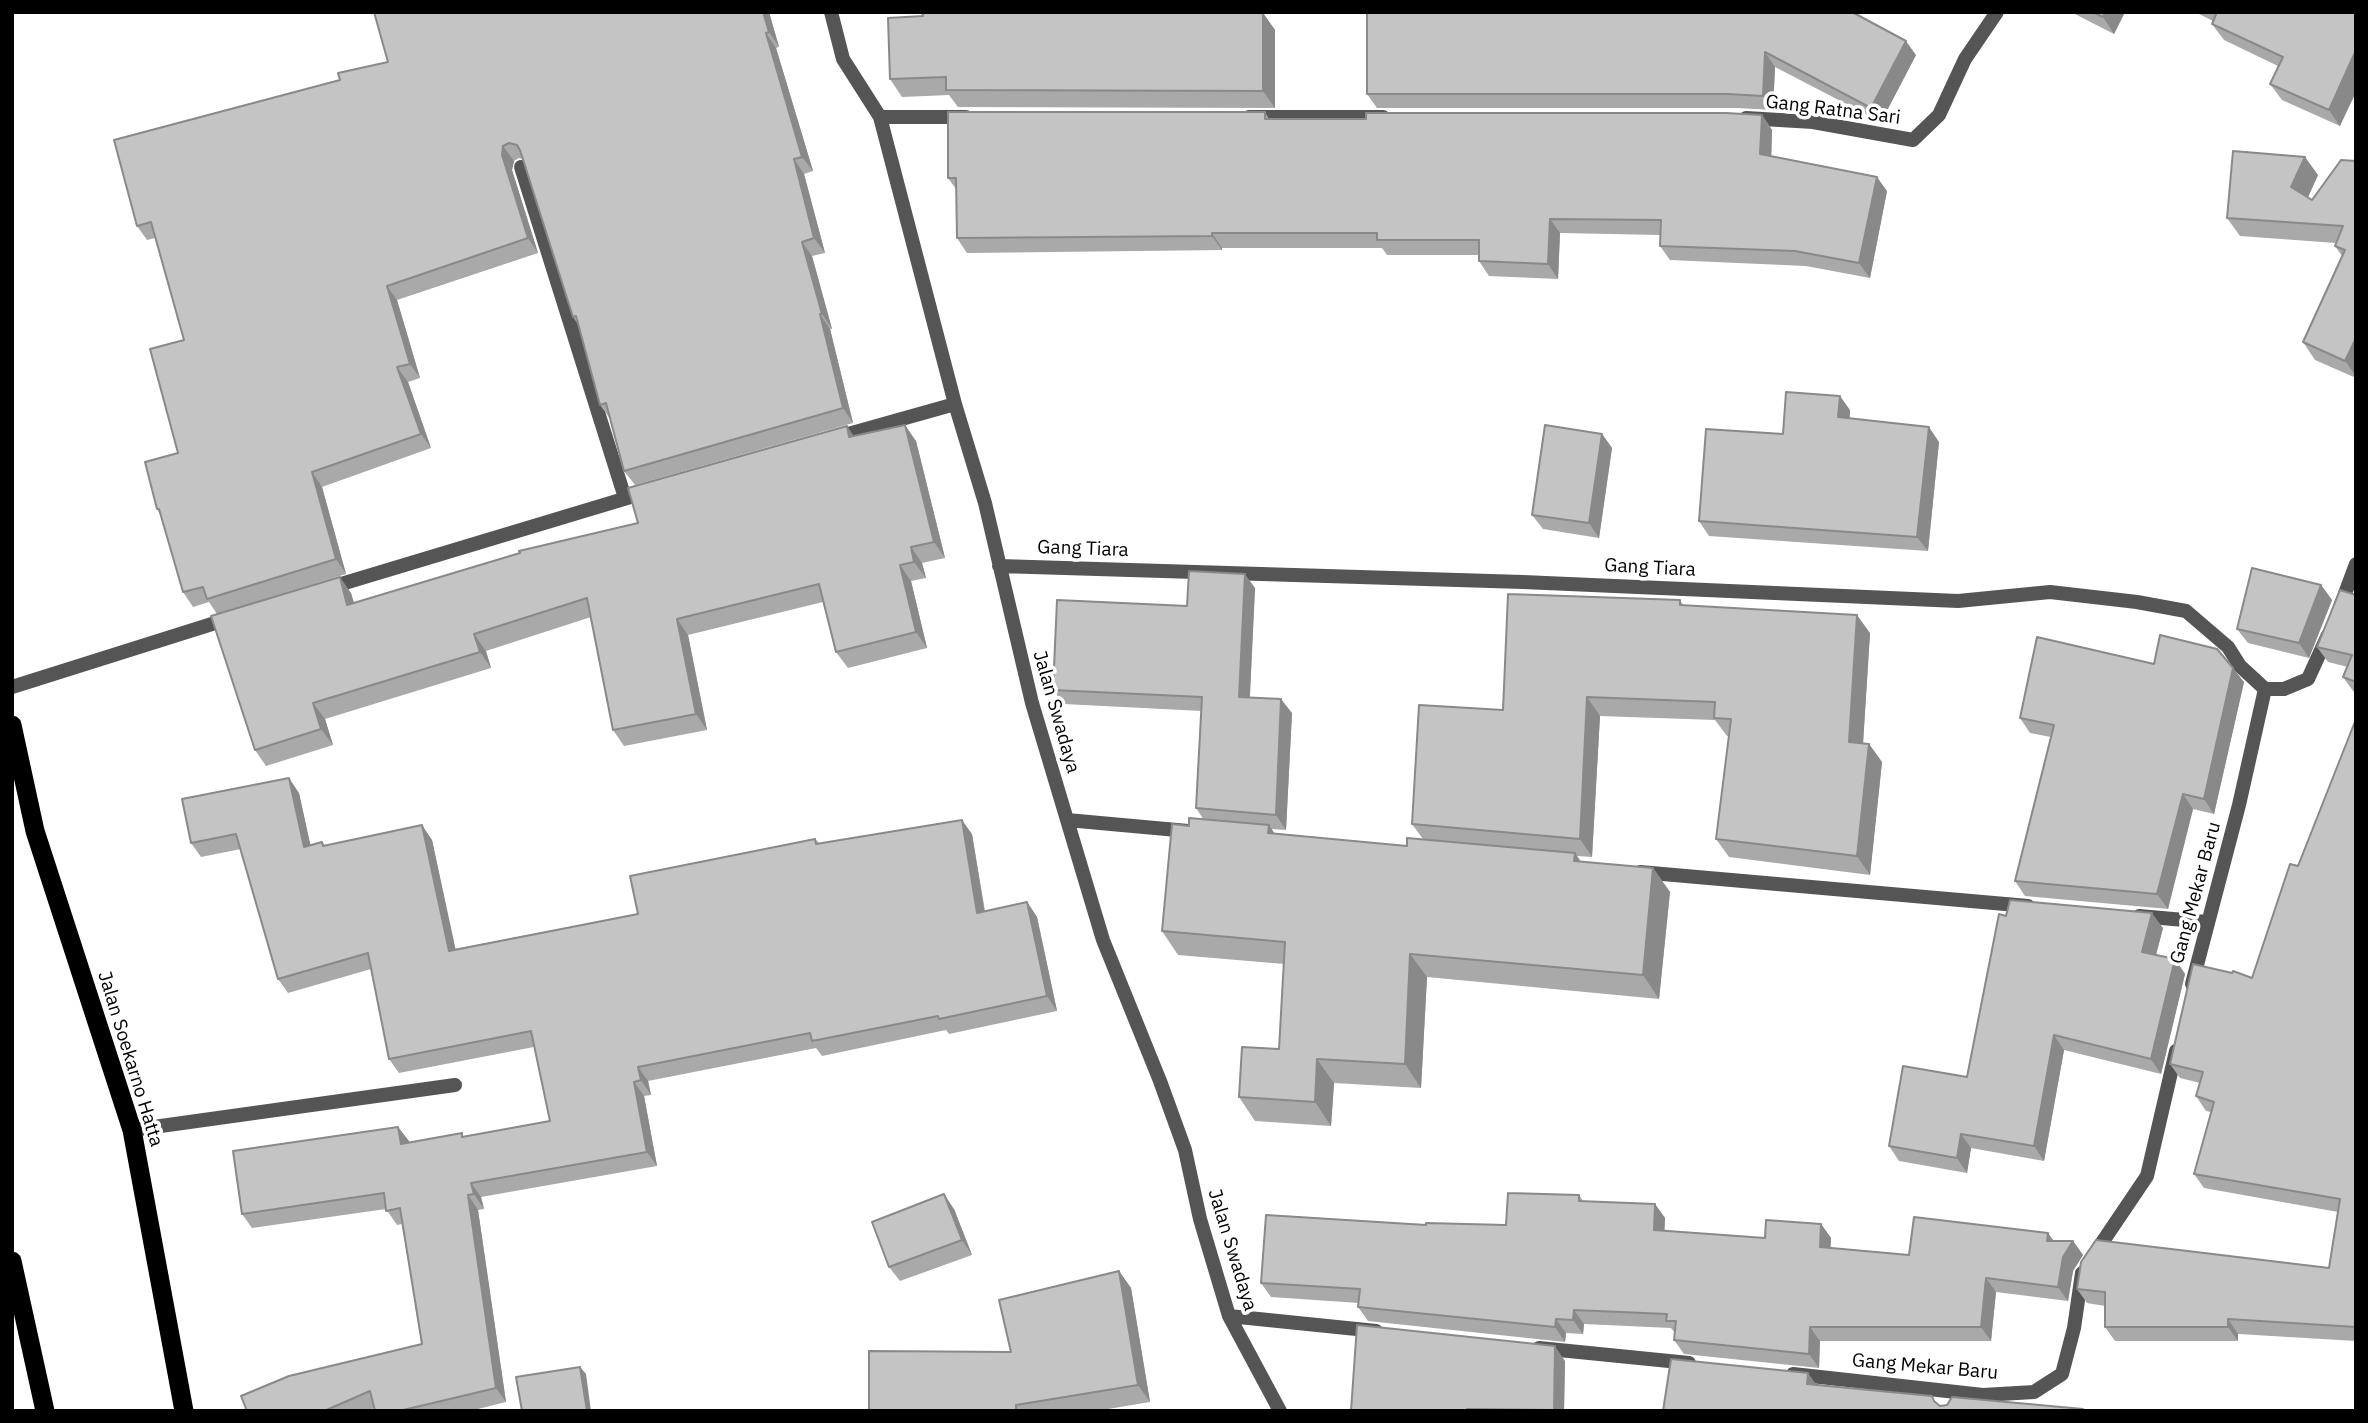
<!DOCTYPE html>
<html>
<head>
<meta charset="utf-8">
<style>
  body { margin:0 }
  #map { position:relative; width:2368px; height:1423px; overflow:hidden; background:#fff; font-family:"IBM Plex Sans",sans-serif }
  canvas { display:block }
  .frame { position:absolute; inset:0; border:14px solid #000; pointer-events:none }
</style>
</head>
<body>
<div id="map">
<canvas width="2368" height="1423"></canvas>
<div class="frame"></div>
</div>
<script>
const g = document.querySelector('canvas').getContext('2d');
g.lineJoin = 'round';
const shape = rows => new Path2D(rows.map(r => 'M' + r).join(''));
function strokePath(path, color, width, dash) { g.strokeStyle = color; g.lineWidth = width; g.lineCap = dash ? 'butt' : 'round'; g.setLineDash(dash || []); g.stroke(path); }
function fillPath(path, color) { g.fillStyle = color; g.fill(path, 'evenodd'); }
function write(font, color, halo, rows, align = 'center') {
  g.font = font + ' "IBM Plex Sans",sans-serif'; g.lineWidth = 7; g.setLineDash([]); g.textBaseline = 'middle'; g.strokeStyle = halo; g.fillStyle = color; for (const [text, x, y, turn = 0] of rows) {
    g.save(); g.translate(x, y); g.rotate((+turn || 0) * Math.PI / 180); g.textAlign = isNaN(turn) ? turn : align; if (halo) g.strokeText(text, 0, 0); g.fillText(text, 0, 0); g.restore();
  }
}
const minor = shape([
  [831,12,843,59,880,117,955,404,985,503,1032,703,1103,940,1160,1081,1185,1150,1200,1219,1229,1316,1280,1411],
  [880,117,966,117],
  [1249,117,1383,117],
  [1746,118,1813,122,1913,140,1939,115,1965,59,1997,12],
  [521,167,625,498],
  [834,438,955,404],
  [999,566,1523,582,1958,601,2050,592,2137,602,2186,611,2228,647,2240,666,2265,689],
  [328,588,647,492],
  [2340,607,2356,564],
  [12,687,231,618],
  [2265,689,2284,689,2308,679,2328,635],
  [1067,820,1188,831],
  [1640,872,2028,906],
  [2139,916,2207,922],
  [2192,984,2239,805,2265,689],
  [132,1130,455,1085],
  [2093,1256,2147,1176,2176,1051],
  [1229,1316,1376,1331],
  [1539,1348,1689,1363],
  [1793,1374,1983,1395,2034,1392,2062,1374,2074,1328,2082,1273]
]);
const trunk = shape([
  [12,725,35,831,132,1130,184,1411],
  [12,1261,45,1411]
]);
const wall = shape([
  [374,12,769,12,779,47,776,48,813,171,804,174,825,253,812,256,832,329,830,329,853,423,635,485,624,471,611,420,600,405,579,326,573,317,523,159,519,158,514,161,512,170,538,253,397,300,420,378,408,382,431,448,322,487,346,574,217,614,209,602,193,607,183,592,161,516,157,509,178,453,184,340,155,238,147,240,137,226,340,80,388,62],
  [922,12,1263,13,1275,30,1275,108,958,107,949,95,902,97,890,79,923,16],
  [1367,12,1916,55,1881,122,1775,67,1773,110,1737,108,1377,108,1367,94],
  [2071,12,2125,12,2114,34],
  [2195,12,2356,12,2340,126,2282,100,2270,84,2278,66,2224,40,2212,24,2213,21],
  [1265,112,1269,119,1762,115,1772,130,1771,156,1887,191,1870,278,1806,266,1670,260,1660,246,1661,235,1560,233,1558,279,1489,276,1479,261,1479,255,1387,255,1382,248,1222,248,1222,250,967,253,957,238,956,189,948,178],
  [2356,161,2356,378,2315,360,2303,342,2342,256,2335,246,2336,243,2240,236,2227,218,2318,175,2308,197,2312,200],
  [1850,410,1850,418,1939,442,1928,551,1709,536,1699,521],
  [1602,434,1612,448,1599,538,1543,529,1532,515],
  [854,436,916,441,945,558,922,563,926,578,911,581,927,648,848,668,836,652,823,602,688,635,707,730,624,746,613,730,591,617,486,651,491,668,325,719,333,745,266,766,255,750,351,593,354,603,638,523],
  [2321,585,2332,600,2309,658,2248,643,2237,629],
  [1255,588,1250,697,1292,713,1286,830,1271,829,1274,833,1407,846,1423,839,1412,824,1503,710,1680,600,1684,606,1870,633,1863,743,1869,744,1882,762,1870,875,1729,857,1716,839,1729,736,1727,736,1715,720,1600,716,1592,857,1577,856,1581,862,1653,868,1670,892,1659,999,1427,977,1421,1088,1334,1083,1331,1126,1255,1121,1239,1097,1279,1049,1284,964,1178,955,1162,931,1189,826,1204,820,1196,808,1202,711,1064,704,1053,690,1187,606],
  [2356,595,2356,692,2353,691,2343,677,2348,667,2328,662,2317,647],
  [2154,664,2244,682,2214,814,2193,809,2168,909,2025,896,2015,881,2051,737,2030,733,2020,718],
  [2356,719,2356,1341,2238,1334,2238,1341,2115,1341,2105,1327,2105,1306,2087,1303,2077,1289,2329,1268,2338,1212,2204,1188,2194,1174,2211,1112,2206,1111,2196,1096,2200,1083,2180,1078,2170,1064,2252,978,2298,866],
  [299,793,310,845,322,842,325,846,432,840,455,949,638,914,815,839,819,843,972,834,985,911,1027,902,1037,917,1057,1011,949,1034,946,1030,822,1056,816,1048,648,1081,651,1095,644,1096,657,1166,481,1197,484,1209,478,1210,506,1402,470,1411,375,1411,374,1408,368,1411,247,1411,422,1344,402,1224,397,1225,386,1209,252,1228,242,1214,398,1127,409,1142,464,1137,550,1121,534,1047,399,1073,389,1059,371,969,288,993,278,979,241,849,201,857,191,843],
  [2006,916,2163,928,2156,955,2175,959,2185,974,2161,1074,2064,1050,2044,1161,1971,1148,1967,1173,1899,1161,1889,1146,1967,1077],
  [1579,1195,1583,1201,1655,1204,1665,1218,1664,1231,1765,1238,1821,1224,1831,1238,1830,1248,1909,1255,2048,1233,2053,1241,2073,1241,2083,1255,2073,1271,2068,1301,1996,1292,1991,1341,1820,1341,1819,1368,1684,1354,1674,1340,1675,1333,1671,1328,1584,1324,1583,1334,1566,1333,1565,1342,1368,1321,1358,1307,1359,1303,1271,1297,1261,1283,1426,1225,1506,1225],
  [954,1209,972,1255,900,1281,889,1267],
  [1119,1271,1131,1288,1150,1402,1096,1411,869,1411,1011,1352],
  [1565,1361,1564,1411,1351,1411]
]);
const shadedWall = shape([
  [763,12,769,12,779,47,769,32],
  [2105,12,2125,12,2114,34,2103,17],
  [1263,13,1275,30,1275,108,1263,91],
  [766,33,776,48,813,171,802,157],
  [1906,41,1916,55,1881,122,1871,108],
  [2356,50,2356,92,2340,126,2329,110],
  [1765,52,1775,67,1773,110,1763,96],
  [1762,115,1772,130,1771,169,1760,154],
  [503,146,514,161,512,170,538,253,528,238,502,155],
  [2305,157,2318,175,2304,206,2291,187],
  [794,159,804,174,825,253,814,238],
  [1877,177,1887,191,1870,278,1859,263],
  [1550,219,1560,233,1558,279,1548,264],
  [1212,233,1222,248,1222,250,1212,236],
  [802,242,812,256,832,329,822,314],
  [387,286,397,300,420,378,410,364],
  [820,314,830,329,853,423,843,408],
  [2356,338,2356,376,2345,361],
  [397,367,408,382,431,448,421,434],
  [1840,396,1850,410,1848,432,1838,417],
  [905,425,916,441,945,558,934,542],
  [847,426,858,442,849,437],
  [1929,427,1939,442,1928,551,1917,537],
  [1602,434,1612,448,1599,538,1589,523],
  [312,472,322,487,346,574,336,559],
  [911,547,922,563,926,578,914,562],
  [900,565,911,581,927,648,916,632],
  [1245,574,1255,588,1249,711,1239,697],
  [340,577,351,593,359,621,347,605],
  [2321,585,2332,600,2309,658,2299,643],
  [1857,615,1870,633,1862,760,1849,742],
  [677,619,688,635,707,730,696,714],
  [474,634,486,651,491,668,480,652],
  [2233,668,2244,682,2214,814,2204,799],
  [1587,697,1600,716,1592,857,1580,839],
  [1281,699,1292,713,1286,830,1276,815],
  [313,703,325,719,333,745,321,729],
  [1869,744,1882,762,1870,875,1857,856],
  [289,778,299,793,314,861,304,847],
  [2183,794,2193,809,2168,909,2157,894],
  [962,820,972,834,987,927,977,913],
  [422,825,432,840,459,965,449,951],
  [1269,825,1285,849,1268,833],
  [1575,853,1591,877,1574,861],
  [1653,868,1670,892,1659,999,1643,975],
  [1027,902,1037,917,1057,1011,1047,996],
  [2152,913,2163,928,2153,966,2142,952],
  [1410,954,1427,977,1421,1088,1405,1064],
  [2175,959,2185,974,2161,1074,2151,1059],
  [2054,1035,2064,1050,2044,1161,2034,1146],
  [1317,1059,1334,1083,1331,1126,1315,1102],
  [638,1067,648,1081,651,1095,641,1080],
  [634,1082,644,1096,657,1166,647,1152],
  [398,1127,409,1141,411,1158,401,1144],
  [1961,1134,1971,1148,1967,1173,1957,1158],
  [471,1183,481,1197,484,1209,474,1194],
  [944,1194,954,1209,972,1255,962,1240],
  [468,1195,478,1210,506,1402,496,1388],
  [1655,1204,1665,1218,1664,1244,1654,1230],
  [1821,1224,1831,1238,1830,1261,1820,1247],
  [2048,1233,2058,1247,2047,1241],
  [2073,1241,2083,1255,2073,1271,2068,1301,2058,1287,2063,1257],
  [1119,1271,1131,1288,1150,1402,1138,1385],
  [1986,1278,1996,1292,1991,1341,1981,1327],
  [1574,1310,1584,1324,1583,1334,1573,1320],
  [1556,1319,1566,1333,1565,1342,1555,1327],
  [2228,1319,2238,1334,2238,1341,2228,1327],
  [1810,1327,1820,1341,1819,1368,1809,1354],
  [1555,1346,1565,1361,1564,1411,1554,1410],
  [580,1367,586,1374,591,1411,587,1411],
  [1808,1373,1818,1387,1807,1384]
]);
const building = shape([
  [374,12,763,12,769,32,766,33,802,157,794,159,814,238,802,242,822,314,820,314,843,408,624,471,606,403,600,405,576,316,573,317,520,150,517,145,509,143,503,146,502,155,528,238,387,286,410,364,397,367,421,434,312,472,336,559,207,599,203,587,183,592,159,509,157,509,145,462,178,453,150,349,184,340,151,222,137,226,114,140,340,80,338,73,388,62,374,12],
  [922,12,1263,13,1263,91,946,90,946,77,890,79,888,18,923,16,922,12],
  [1367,12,1852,12,1906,41,1871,108,1765,52,1763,96,1728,94,1367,94,1367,12],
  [2092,12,2105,12,2103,17,2092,12],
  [2217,12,2356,12,2356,50,2329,110,2270,84,2283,57,2212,24,2217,12],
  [948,112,1265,112,1265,119,1366,119,1366,113,1726,113,1762,115,1760,154,1877,177,1859,263,1795,251,1660,246,1661,220,1550,219,1548,264,1479,261,1479,240,1377,240,1377,233,1212,233,1212,236,957,238,956,178,948,178,948,112],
  [2233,151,2305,157,2291,187,2312,200,2341,160,2356,161,2356,338,2345,361,2303,342,2345,250,2335,246,2343,226,2227,218,2233,151],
  [1786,392,1840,396,1838,417,1929,427,1917,537,1699,521,1706,429,1783,434,1786,392],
  [905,425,934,542,911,547,914,562,900,565,916,632,836,652,819,584,677,619,696,714,613,730,587,598,474,634,480,652,313,703,321,729,255,750,211,616,340,577,347,605,520,553,519,551,638,523,628,488,847,426,849,437,905,425],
  [1545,425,1602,434,1589,523,1532,515,1545,425],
  [2252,568,2321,585,2299,643,2237,629,2252,568],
  [1189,571,1245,574,1239,697,1281,699,1276,815,1196,808,1202,697,1053,690,1057,600,1187,606,1189,571],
  [2340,590,2356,595,2356,682,2343,677,2352,655,2317,647,2340,590],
  [1508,594,1680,600,1680,605,1857,615,1849,742,1869,744,1857,856,1716,839,1731,719,1714,718,1715,702,1587,697,1580,839,1412,824,1419,705,1503,710,1508,594],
  [2160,635,2217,649,2233,668,2204,799,2183,794,2157,894,2015,881,2054,725,2020,718,2037,637,2154,664,2160,635],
  [2356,719,2356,1327,2228,1319,2228,1327,2105,1327,2105,1292,2077,1289,2081,1262,2096,1240,2329,1268,2340,1199,2194,1174,2214,1102,2196,1096,2203,1072,2170,1064,2193,964,2232,973,2233,971,2252,978,2290,864,2298,866,2356,719],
  [289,778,304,847,322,842,323,846,422,825,449,951,638,914,630,876,815,839,816,844,962,820,977,913,1027,902,1047,996,939,1019,938,1016,812,1041,810,1033,638,1067,641,1080,634,1082,647,1152,471,1183,474,1194,468,1195,496,1388,399,1411,375,1411,370,1391,324,1411,247,1411,241,1396,289,1376,422,1344,400,1208,386,1211,384,1193,242,1214,233,1151,398,1127,401,1144,462,1133,462,1137,550,1121,531,1031,389,1059,368,953,278,979,236,834,191,843,182,799,289,778],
  [1189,818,1269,825,1268,833,1407,846,1407,838,1575,853,1574,861,1653,868,1643,975,1410,954,1405,1064,1317,1059,1315,1102,1239,1097,1242,1047,1279,1049,1285,942,1162,931,1172,824,1189,826,1189,818],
  [2010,900,2152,913,2142,952,2175,959,2151,1059,2054,1035,2034,1146,1961,1134,1957,1158,1889,1146,1903,1066,1967,1077,1999,914,2006,916,2010,900],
  [1508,1193,1579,1195,1579,1201,1655,1204,1654,1230,1765,1238,1766,1220,1821,1224,1820,1247,1909,1255,1914,1217,2048,1233,2047,1241,2073,1241,2063,1257,2058,1287,1986,1278,1981,1327,1810,1327,1809,1354,1674,1340,1676,1321,1666,1321,1667,1314,1574,1310,1573,1320,1556,1319,1555,1327,1358,1307,1360,1289,1261,1283,1266,1215,1426,1225,1426,1223,1506,1225,1508,1193],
  [944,1194,962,1240,889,1267,872,1222,944,1194],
  [1119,1271,1138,1385,1016,1405,1016,1411,869,1411,869,1351,1011,1352,999,1300,1119,1271],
  [1357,1325,1555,1346,1554,1410,1467,1409,1467,1411,1351,1411,1357,1325],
  [1671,1359,1808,1373,1807,1384,1932,1396,1934,1401,1940,1406,1947,1405,1952,1397,2083,1409,2083,1411,1663,1411,1671,1359],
  [580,1367,587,1411,522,1411,516,1377,580,1367]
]);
const streetNames = [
  ["Gang Ratna Sari",1833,110,7],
  ["Gang Tiara",1083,549,2],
  ["Gang Tiara",1650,568,3],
  ["Jalan Swadaya",1056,712,74],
  ["Gang Mekar Baru",2196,893,-75],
  ["Jalan Soekarno Hatta",130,1059,73],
  ["Jalan Swadaya",1232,1250,73],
  ["Gang Mekar Baru",1925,1367,5]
];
strokePath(minor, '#555', 14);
strokePath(trunk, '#000', 19);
fillPath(wall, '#a9a9a9');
fillPath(shadedWall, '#898989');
fillPath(building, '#c4c4c4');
strokePath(building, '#898989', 2);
write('19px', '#000', '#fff', streetNames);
</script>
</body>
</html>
